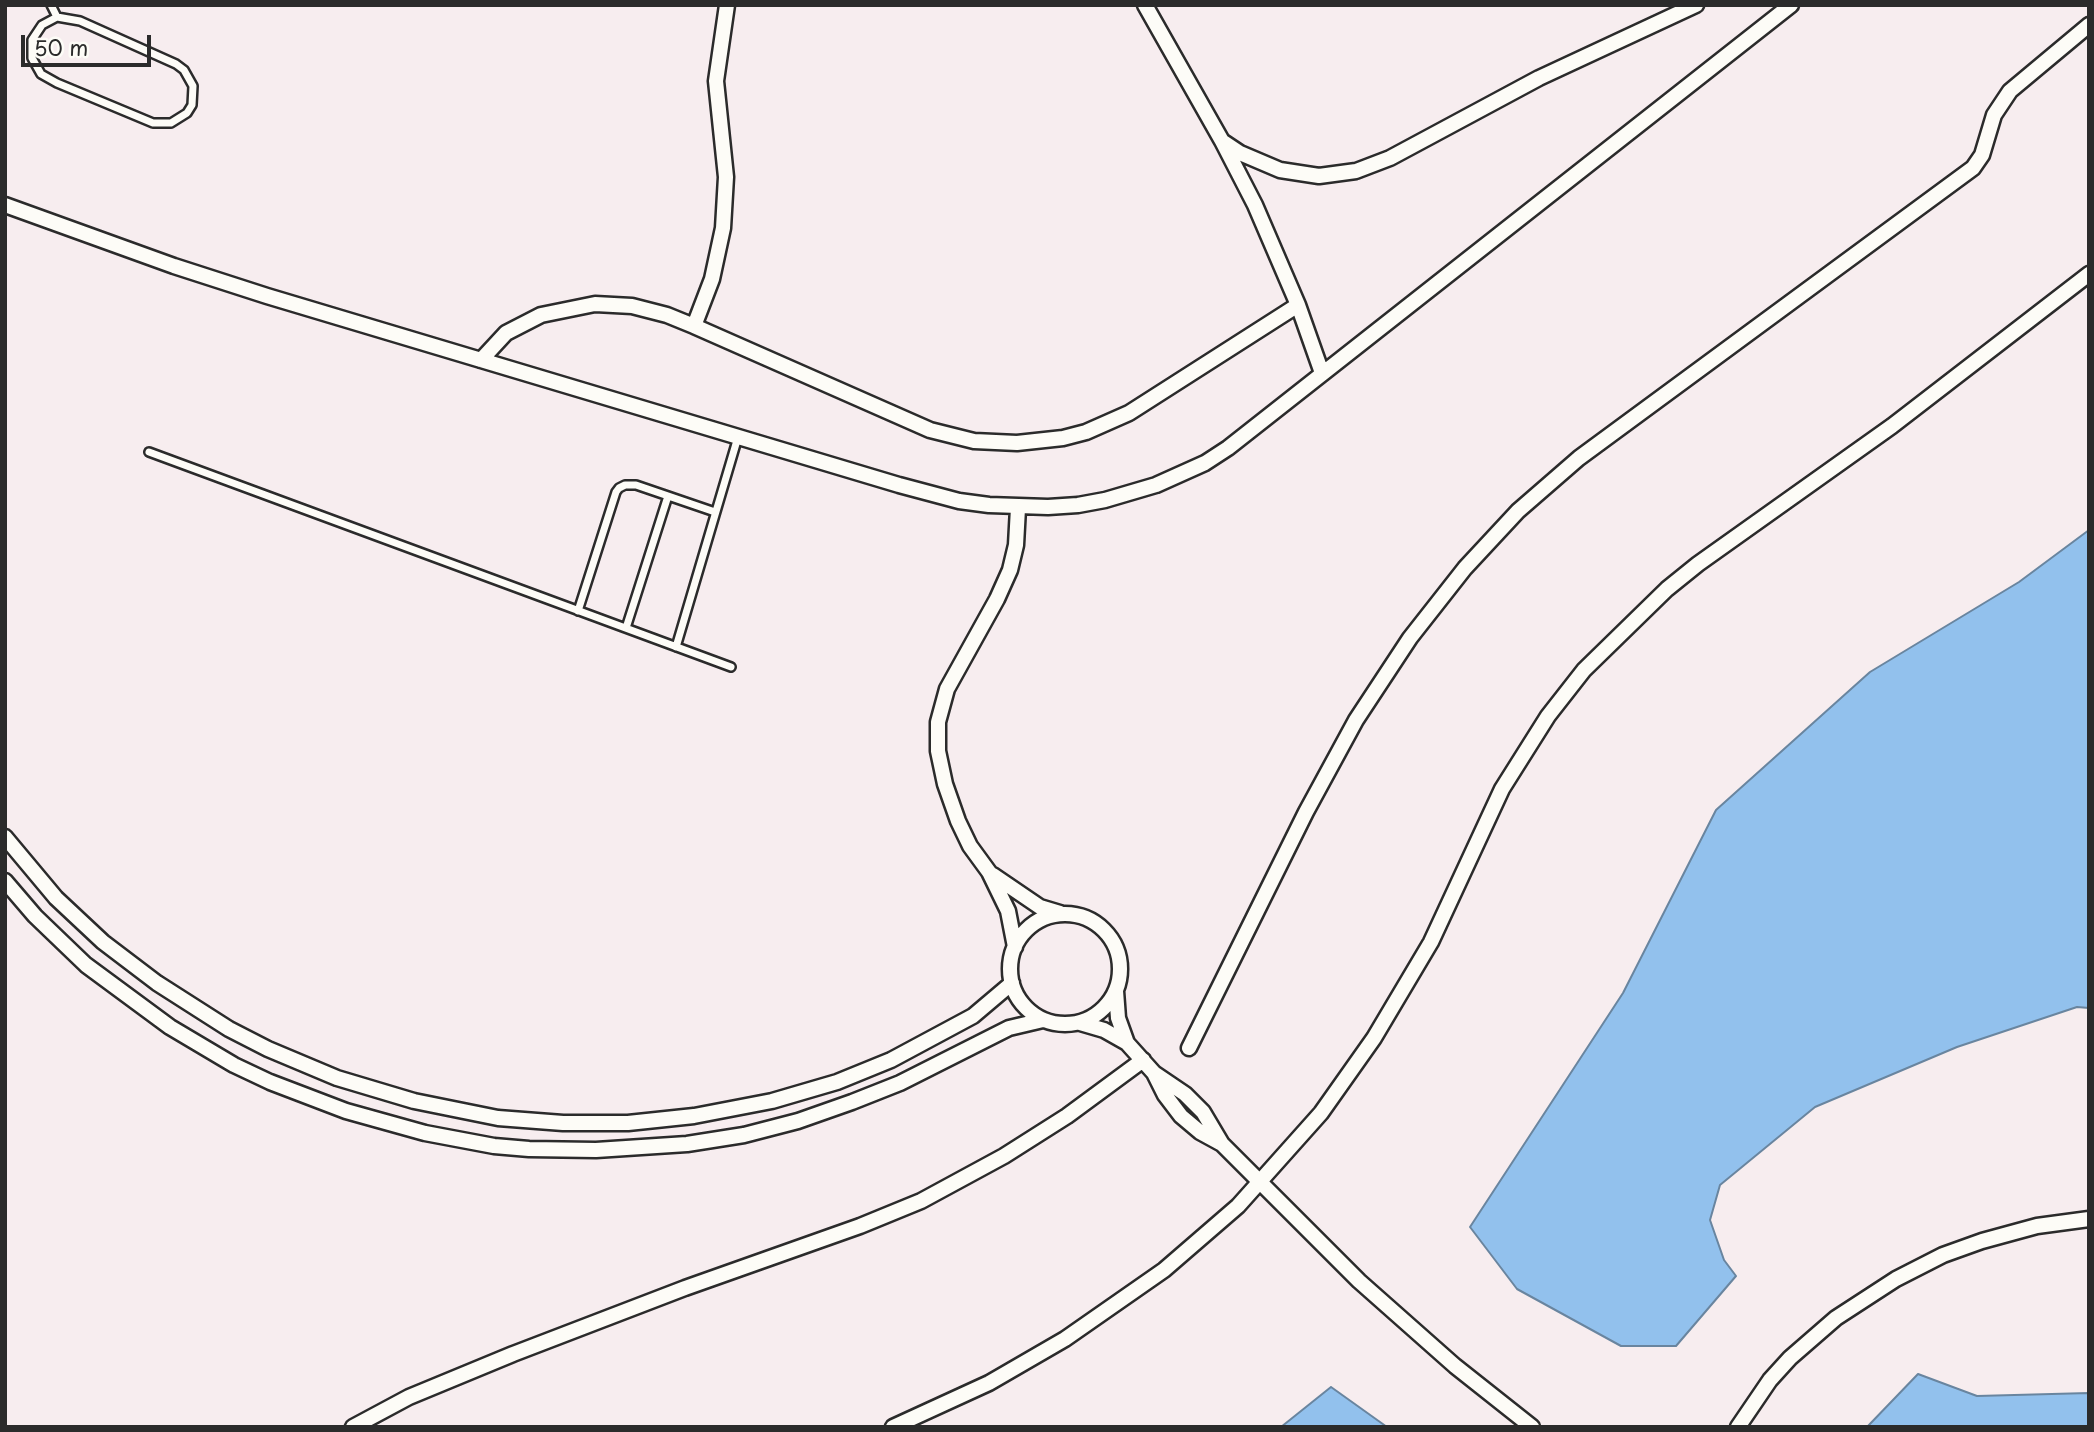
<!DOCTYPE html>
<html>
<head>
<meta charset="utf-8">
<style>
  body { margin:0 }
  #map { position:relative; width:2094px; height:1432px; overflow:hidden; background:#f7edef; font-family:"Playpen Sans",sans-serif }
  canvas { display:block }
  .frame { position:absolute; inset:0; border:7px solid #2b2b2b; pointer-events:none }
  .scale { position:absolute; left:21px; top:35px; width:130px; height:32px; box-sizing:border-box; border:4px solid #2b2b2b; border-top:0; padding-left:9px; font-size:21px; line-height:24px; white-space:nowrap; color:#2b2b2b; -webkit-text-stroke:5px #fdfcf7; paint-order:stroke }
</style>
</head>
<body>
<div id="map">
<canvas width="2094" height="1432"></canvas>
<div class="frame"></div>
<div class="scale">50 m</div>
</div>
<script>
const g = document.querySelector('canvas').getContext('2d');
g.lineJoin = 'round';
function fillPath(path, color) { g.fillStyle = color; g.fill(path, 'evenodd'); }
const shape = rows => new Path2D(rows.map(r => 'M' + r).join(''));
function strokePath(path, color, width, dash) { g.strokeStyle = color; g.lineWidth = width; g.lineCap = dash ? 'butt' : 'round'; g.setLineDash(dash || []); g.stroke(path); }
const water = shape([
  [2089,530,2089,1008,2077,1007,1957,1047,1815,1107,1720,1185,1710,1220,1724,1260,1736,1276,1676,1346,1621,1346,1517,1289,1470,1227,1623,993,1716,810,1870,672,2019,582,2089,530],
  [1918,1374,1977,1396,2089,1393,2089,1427,1867,1427,1918,1374],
  [1331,1387,1387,1427,1281,1427,1331,1387]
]);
const lane = shape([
  [51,5,57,17],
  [57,17,80,21,176,64,184,70,193,86,192,105,187,113,171,123,153,123,57,83,41,74,32,58,32,40,42,25,57,17],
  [149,452,731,667],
  [578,611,616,492,619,488,625,485,636,485,715,512],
  [626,628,668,496],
  [676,647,738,437]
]);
const street = shape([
  [1145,5,1222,141,1255,205,1298,305,1322,373],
  [1222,141,1240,153,1280,170,1319,176,1356,171,1390,158,1539,78,1696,5],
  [5,205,174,266,267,296,899,485,959,501,989,505,1048,507,1078,505,1105,500,1156,485,1205,463,1228,448,1791,5],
  [694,326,712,279,723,228,726,177,716,81,727,5],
  [481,360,506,333,541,315,595,304,632,306,667,315,694,326,930,430,974,441,1017,443,1063,438,1086,432,1129,413,1298,305],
  [5,837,56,898,103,942,157,983,229,1029,268,1049,337,1078,414,1101,498,1118,563,1123,628,1123,694,1116,772,1101,837,1082,891,1060,973,1016,1012,983],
  [993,875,1040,907,1060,913],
  [5,881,35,916,86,965,170,1027,234,1065,270,1082,346,1111,425,1133,494,1146,529,1149,596,1150,687,1144,744,1135,798,1121,852,1102,900,1083,1009,1028,1043,1020],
  '1010 969a55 55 0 1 1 110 0a55 55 0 1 1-110 0Z',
  [1015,947,1008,911,989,872,970,846,958,821,945,784,938,751,938,722,947,689,997,599,1010,570,1016,545,1018,508],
  [1116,991,1118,1018,1127,1043],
  [1080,1023,1104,1030,1127,1043,1154,1073,1185,1094,1203,1112,1222,1144,1359,1281,1455,1366,1532,1427],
  [1189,1048,1306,812,1356,720,1410,638,1465,568,1518,511,1579,458,1973,168,1982,155,1994,115,2010,91,2089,25],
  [1154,1073,1165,1095,1181,1116,1200,1132,1222,1144],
  [353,1427,409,1397,513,1354,685,1288,860,1226,921,1201,1004,1156,1067,1116,1143,1060],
  [893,1427,989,1383,1065,1339,1164,1270,1238,1206,1321,1113,1374,1038,1431,942,1502,789,1548,716,1584,670,1667,589,1698,564,1892,426,2089,274],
  [1738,1427,1770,1380,1790,1358,1836,1318,1896,1279,1943,1255,1982,1241,2037,1226,2089,1219]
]);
fillPath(water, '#92c1ed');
strokePath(water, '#69859f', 2);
strokePath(lane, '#2b2b2b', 12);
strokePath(street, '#2b2b2b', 19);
strokePath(lane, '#fdfcf7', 7);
strokePath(street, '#fdfcf7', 14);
</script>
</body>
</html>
